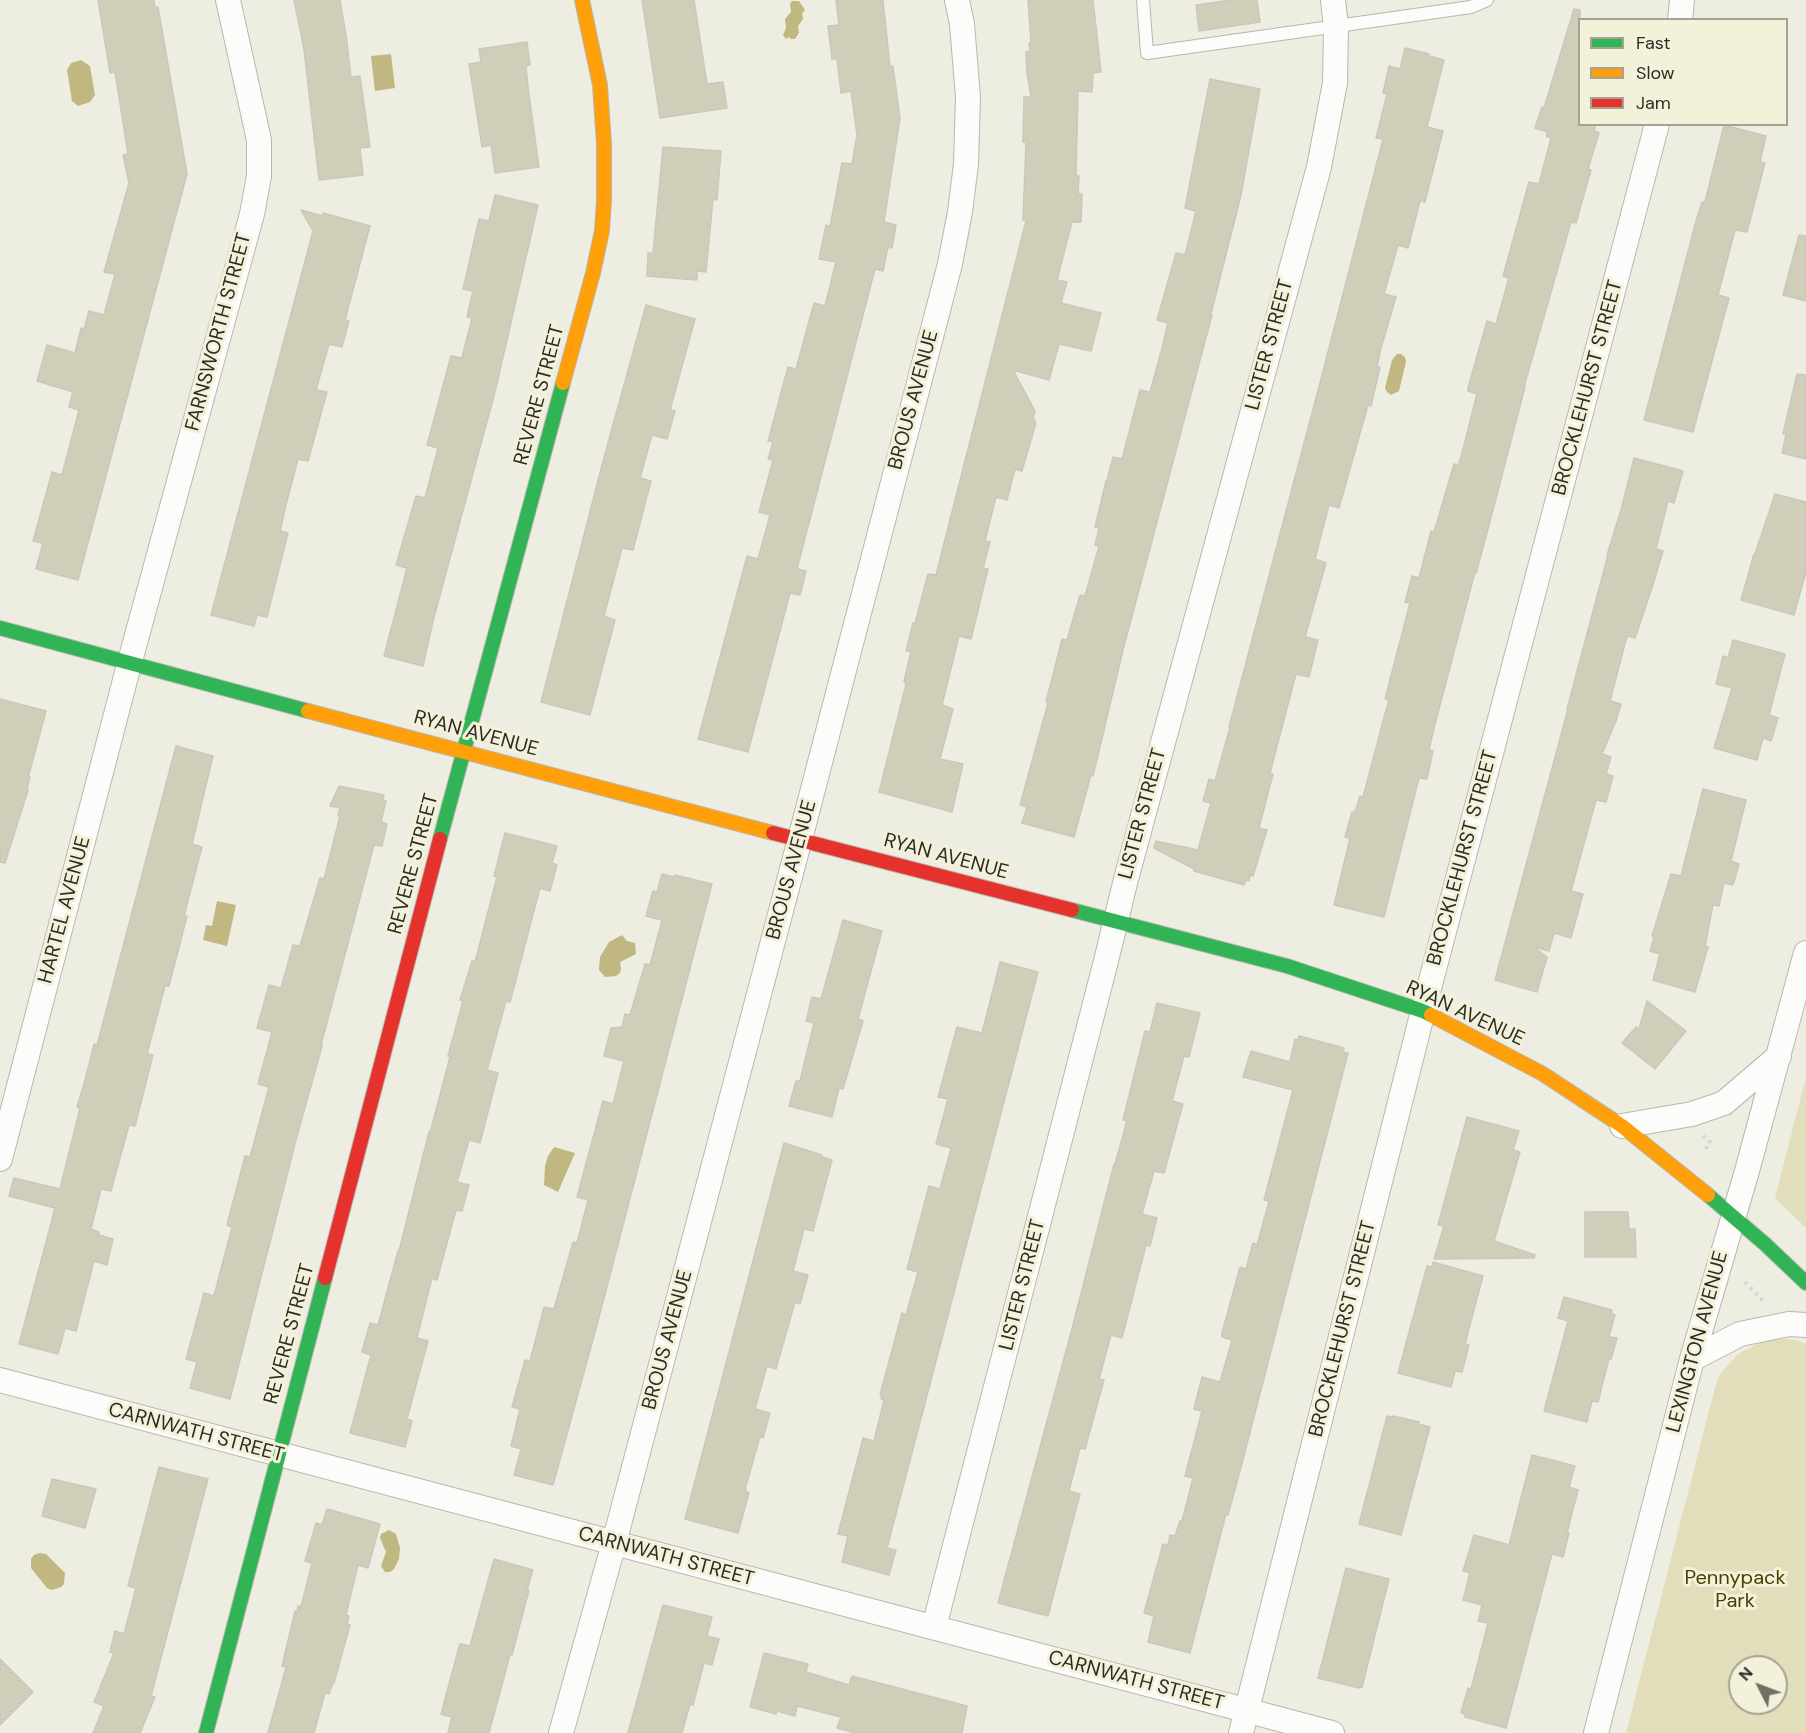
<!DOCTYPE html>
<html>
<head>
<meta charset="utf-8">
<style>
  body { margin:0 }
  #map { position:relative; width:1806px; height:1733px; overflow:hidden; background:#eeede1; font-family:"DM Sans",sans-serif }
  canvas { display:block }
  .legend { position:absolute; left:1578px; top:18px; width:210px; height:108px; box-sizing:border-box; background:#f4f1db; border:2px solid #a4a292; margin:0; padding:8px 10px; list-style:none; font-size:18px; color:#2d2c24 }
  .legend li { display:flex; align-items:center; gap:12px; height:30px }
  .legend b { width:30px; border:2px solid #a4a292 }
  .north { position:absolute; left:1728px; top:1655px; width:60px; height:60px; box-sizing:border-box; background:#f4f1db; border:2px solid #a4a292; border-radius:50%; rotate:312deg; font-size:16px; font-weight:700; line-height:24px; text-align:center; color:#2d2c24 }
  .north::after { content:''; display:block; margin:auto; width:21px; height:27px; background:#717066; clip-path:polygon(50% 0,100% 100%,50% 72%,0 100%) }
</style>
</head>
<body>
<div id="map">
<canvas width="1806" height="1733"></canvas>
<ul class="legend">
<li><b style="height:8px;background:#30b455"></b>Fast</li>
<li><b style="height:8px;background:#ff9f0a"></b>Slow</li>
<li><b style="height:8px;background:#e5322d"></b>Jam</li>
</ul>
<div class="north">N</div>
</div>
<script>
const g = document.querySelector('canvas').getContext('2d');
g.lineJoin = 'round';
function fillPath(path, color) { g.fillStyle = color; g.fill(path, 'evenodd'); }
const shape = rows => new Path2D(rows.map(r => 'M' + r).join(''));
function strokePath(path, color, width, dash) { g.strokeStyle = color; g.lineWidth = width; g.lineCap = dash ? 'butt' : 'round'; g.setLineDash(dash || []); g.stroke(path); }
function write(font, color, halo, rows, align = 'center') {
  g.font = font + ' "DM Sans",sans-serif'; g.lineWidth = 6; g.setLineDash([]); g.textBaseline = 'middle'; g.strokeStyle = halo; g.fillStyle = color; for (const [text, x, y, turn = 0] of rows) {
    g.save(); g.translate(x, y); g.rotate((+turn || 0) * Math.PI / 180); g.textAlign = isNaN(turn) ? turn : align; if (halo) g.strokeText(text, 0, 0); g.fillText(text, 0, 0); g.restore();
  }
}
const green = shape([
  [1806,1077,1806,1228,1775,1198],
  [1782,1339,1796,1340,1806,1344,1806,1733,1626,1733,1716,1384,1721,1373,1738,1354,1763,1341],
  [1740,1667,1776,1667,1776,1703,1740,1703]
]);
const water = shape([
  [792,1,799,1,805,10,802,14,803,19,798,26,799,33,795,39,791,39,789,37,786,39,783,35,786,28,785,19,791,12,790,4],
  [391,54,395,88,375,91,371,56],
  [81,60,90,66,95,95,90,102,78,106,72,101,67,70,71,63],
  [1397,354,1401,354,1405,357,1406,362,1399,391,1391,395,1387,392,1385,388,1392,360],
  [217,901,236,905,227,946,203,940,206,925,212,926],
  [622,935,627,941,635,943,636,954,620,962,621,969,620,973,616,976,605,977,599,970,600,957,609,942],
  [554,1147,575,1153,558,1192,544,1185,545,1166,548,1156],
  [389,1530,396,1534,400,1548,399,1559,394,1569,390,1572,385,1572,381,1566,386,1552,380,1538,381,1534],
  [39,1553,46,1554,65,1573,64,1584,61,1587,52,1590,47,1588,31,1568,31,1559,34,1555]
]);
const building = shape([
  [98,0,154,0,155,8,158,7,187,174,78,580,36,569,43,543,33,541,52,472,62,475,79,410,69,407,73,392,37,381,47,345,75,353,81,328,84,329,89,311,104,315,115,274,104,272,129,183,123,155,128,154,115,72,110,73,98,0],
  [294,0,340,0,346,35,351,77,360,76,370,147,360,148,363,175,319,180,304,49,294,0],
  [642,0,694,0,707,84,723,82,727,108,660,118,642,0],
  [836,0,883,0,890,67,893,66,900,118,884,222,896,225,892,248,888,247,883,271,875,269,797,569,806,571,800,595,790,593,748,752,698,739,747,556,758,559,770,515,759,512,773,460,768,459,773,442,768,441,788,367,796,369,814,303,825,306,836,262,819,259,826,225,830,227,842,163,852,164,857,135,851,91,841,93,837,59,832,59,828,26,839,25,836,0],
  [1028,0,1093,0,1101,72,1093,73,1092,92,1078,91,1076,176,1079,176,1078,194,1082,194,1081,222,1072,222,1057,280,1067,282,1061,303,1101,313,1091,351,1059,344,1049,380,1013,370,1035,411,1033,418,1036,423,1022,471,1015,469,1007,500,996,497,985,541,990,542,983,568,988,569,971,639,959,636,942,705,953,709,940,759,963,764,952,812,879,792,906,684,904,681,911,652,906,651,913,623,915,623,928,574,936,575,1026,221,1023,220,1026,142,1023,142,1024,97,1031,97,1027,73,1026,52,1030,51,1029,43,1031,43,1028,0],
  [1232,0,1257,0,1260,22,1199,31,1196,5,1232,0],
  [1574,9,1580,10,1580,124,1596,124,1594,131,1599,133,1588,169,1591,170,1576,223,1571,222,1524,387,1525,387,1488,529,1476,573,1475,572,1433,732,1429,750,1433,751,1427,779,1419,778,1384,917,1334,905,1350,838,1345,837,1352,812,1355,812,1360,796,1363,797,1389,699,1385,699,1410,603,1405,602,1412,576,1419,578,1431,531,1434,532,1454,464,1458,465,1461,457,1477,394,1468,391,1468,388,1487,321,1496,324,1509,278,1503,276,1529,182,1539,184,1551,138,1546,136,1548,132,1535,128,1542,107,1544,108,1574,9],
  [527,42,530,65,526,66,528,88,539,167,495,173,491,145,482,147,469,64,481,62,479,49,527,42],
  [1405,48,1429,54,1429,56,1444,60,1427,127,1443,131,1425,202,1420,201,1408,248,1398,245,1384,294,1396,297,1381,348,1377,367,1380,367,1371,406,1368,405,1339,508,1329,505,1315,559,1326,563,1305,637,1318,640,1309,677,1296,674,1270,773,1273,774,1259,828,1267,830,1253,876,1250,875,1249,881,1246,880,1244,885,1194,871,1194,869,1154,848,1156,841,1198,850,1211,803,1203,801,1209,779,1215,781,1230,727,1229,727,1321,379,1383,139,1376,138,1387,94,1383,93,1389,66,1400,69,1405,48],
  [1210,79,1260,89,1257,106,1241,195,1211,314,1212,315,1123,650,1093,776,1091,775,1074,837,1022,823,1027,807,1020,805,1048,703,1046,702,1062,639,1067,640,1080,595,1085,596,1099,546,1095,545,1099,528,1095,527,1106,481,1107,481,1113,457,1122,459,1140,390,1150,392,1162,348,1168,323,1157,320,1176,253,1185,255,1196,211,1185,208,1210,79],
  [1724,125,1766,136,1760,162,1765,163,1747,232,1735,230,1718,295,1729,298,1693,432,1644,420,1696,221,1702,202,1705,202,1724,125],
  [663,147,721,151,717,200,713,199,706,272,697,271,697,280,647,276,648,253,653,253,663,147],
  [495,195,538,205,495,392,433,621,423,666,384,656,407,568,396,565,416,496,425,498,438,448,427,445,451,356,462,358,472,318,467,317,473,291,463,289,479,219,489,221,495,195],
  [301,210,323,216,323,213,370,226,345,320,349,321,342,347,329,344,316,390,327,392,308,461,298,459,286,505,280,531,288,533,267,617,257,615,254,626,211,615,313,231,301,210],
  [1799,235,1806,236,1806,301,1783,295,1799,235],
  [646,305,695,319,670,410,675,411,668,436,667,439,652,435,640,478,651,481,633,550,622,548,604,616,615,620,590,715,541,702,602,465,646,305],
  [1797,374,1806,375,1806,459,1782,453,1786,435,1783,434,1797,374],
  [1634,458,1683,471,1674,503,1668,501,1656,549,1663,551,1652,588,1635,638,1627,636,1610,701,1621,704,1616,721,1602,754,1611,757,1606,774,1613,776,1606,802,1596,800,1571,891,1583,894,1571,938,1554,933,1549,951,1534,947,1547,957,1537,992,1495,980,1568,709,1567,709,1608,555,1607,555,1621,510,1634,458],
  [1775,494,1806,502,1806,572,1794,615,1741,600,1754,554,1755,554,1775,494],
  [1733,640,1785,654,1769,715,1778,718,1771,741,1763,738,1757,760,1714,748,1732,688,1716,684,1723,656,1728,658,1733,640],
  [0,699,46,711,28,778,30,777,27,789,28,790,5,863,0,862,0,699],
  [176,746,213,756,192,844,202,847,184,916,187,916,169,986,165,986,147,1054,153,1055,135,1126,129,1125,111,1191,101,1189,91,1229,99,1232,99,1235,113,1239,107,1265,94,1261,76,1331,65,1328,58,1354,19,1344,55,1208,9,1196,14,1178,60,1189,80,1108,77,1107,84,1084,94,1044,97,1045,176,746],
  [339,786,384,795,383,800,386,801,381,822,387,824,382,846,374,845,321,1045,322,1046,296,1140,230,1399,190,1388,197,1362,186,1359,204,1293,214,1296,232,1227,227,1225,245,1156,250,1157,269,1087,258,1084,272,1032,257,1028,269,985,281,988,293,945,300,946,320,878,324,879,340,816,338,816,340,808,330,806,339,786],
  [1703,789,1746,800,1731,861,1739,864,1733,885,1724,883,1719,906,1713,905,1705,946,1708,947,1695,992,1653,980,1660,954,1650,951,1654,937,1652,936,1671,874,1681,876,1703,789],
  [505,833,557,846,552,863,557,865,550,891,540,888,510,1002,506,1001,487,1070,498,1073,480,1143,469,1140,457,1182,469,1185,462,1211,456,1210,437,1280,432,1278,417,1338,428,1341,407,1419,412,1421,405,1447,350,1433,371,1355,362,1352,370,1323,378,1325,398,1251,399,1251,429,1132,430,1133,450,1057,448,1056,463,1001,460,1000,472,961,475,962,497,877,494,876,505,833],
  [662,874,674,877,675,875,712,884,597,1325,553,1485,514,1475,521,1449,511,1446,520,1409,512,1407,525,1360,530,1361,544,1307,554,1309,573,1242,577,1243,588,1200,577,1197,603,1101,613,1104,624,1061,604,1056,611,1028,622,1027,625,1014,630,1015,645,964,650,965,662,920,646,916,653,891,657,892,662,874],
  [843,920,882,931,858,1019,863,1021,843,1089,839,1088,832,1117,789,1106,796,1081,800,1081,814,1023,806,1021,812,997,821,999,843,920],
  [1000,962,1038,972,887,1548,896,1550,889,1575,842,1562,848,1536,838,1534,863,1438,874,1441,884,1400,881,1399,882,1396,880,1395,902,1313,906,1315,918,1272,907,1269,929,1186,940,1189,951,1148,936,1144,948,1099,938,1097,957,1027,982,1033,1000,962],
  [1647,1001,1686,1031,1655,1069,1622,1043,1636,1027,1639,1029,1647,1001],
  [1157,1003,1200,1013,1189,1057,1184,1056,1172,1101,1183,1104,1164,1173,1154,1171,1142,1214,1157,1218,1150,1246,1146,1245,1122,1338,1111,1335,1099,1379,1104,1380,1085,1449,1080,1448,1069,1491,1080,1494,1048,1616,998,1603,1073,1325,1114,1164,1115,1164,1127,1121,1123,1120,1145,1031,1150,1032,1157,1003],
  [1299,1036,1344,1048,1343,1052,1348,1053,1240,1471,1228,1515,1226,1514,1190,1653,1148,1642,1154,1616,1144,1613,1163,1544,1168,1545,1170,1535,1175,1536,1180,1521,1182,1521,1193,1478,1185,1476,1202,1411,1194,1409,1202,1377,1220,1382,1232,1340,1222,1337,1222,1333,1240,1267,1246,1269,1253,1243,1257,1245,1269,1201,1264,1200,1293,1090,1243,1077,1251,1051,1290,1062,1295,1039,1298,1040,1299,1036],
  [1467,1117,1519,1131,1513,1150,1520,1152,1494,1241,1535,1255,1534,1258,1434,1259,1444,1226,1438,1225,1467,1117],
  [784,1143,822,1155,822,1157,832,1160,813,1231,804,1229,793,1271,808,1275,800,1304,795,1302,776,1369,767,1366,755,1409,770,1413,763,1438,760,1437,745,1489,746,1489,745,1491,749,1493,738,1533,685,1519,784,1143],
  [1585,1212,1628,1212,1629,1229,1635,1229,1636,1257,1585,1257,1585,1212],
  [1433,1262,1483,1276,1465,1344,1469,1345,1462,1372,1455,1371,1451,1387,1398,1373,1427,1266,1432,1267,1433,1262],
  [1564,1297,1612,1310,1611,1313,1615,1315,1609,1337,1617,1338,1611,1359,1609,1358,1598,1402,1592,1401,1587,1422,1544,1411,1568,1321,1558,1318,1564,1297],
  [1387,1416,1393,1417,1393,1416,1419,1422,1418,1424,1430,1427,1401,1535,1359,1524,1387,1416],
  [1532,1455,1575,1466,1569,1487,1578,1490,1567,1533,1569,1533,1563,1557,1552,1554,1506,1728,1465,1717,1465,1714,1461,1713,1468,1688,1471,1689,1488,1623,1478,1621,1482,1605,1463,1600,1470,1573,1463,1571,1474,1535,1509,1545,1532,1455],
  [159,1467,208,1479,151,1696,155,1697,140,1733,93,1733,104,1706,94,1702,114,1653,110,1652,115,1631,124,1634,136,1588,128,1586,159,1467],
  [52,1479,96,1489,85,1528,42,1516,52,1479],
  [327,1509,380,1524,368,1568,358,1565,346,1615,349,1616,347,1624,350,1625,334,1683,333,1683,329,1694,325,1693,314,1733,268,1733,286,1667,282,1666,295,1611,297,1612,298,1606,301,1607,312,1563,305,1561,316,1523,322,1525,327,1509],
  [494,1559,533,1570,527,1590,529,1590,512,1655,510,1655,489,1733,448,1733,452,1717,441,1714,459,1647,460,1644,470,1646,494,1559],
  [1346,1568,1389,1579,1362,1687,1359,1688,1318,1678,1346,1568],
  [663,1605,712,1617,707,1636,719,1639,712,1665,704,1663,693,1705,690,1704,682,1733,628,1733,663,1605],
  [764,1653,808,1664,806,1672,849,1685,852,1676,967,1706,962,1733,855,1733,837,1728,841,1717,797,1706,795,1716,777,1711,776,1714,750,1707,764,1653],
  [0,1659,33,1692,0,1725,0,1659]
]);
const path = shape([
  [1703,1136,1714,1145],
  [1706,1149,1709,1141],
  [1745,1282,1765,1303]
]);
const lane = shape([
  [1143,0,1147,53,1471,7,1487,0]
]);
const street = shape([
  [1680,20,1682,0],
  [1622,1126,1692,1114,1724,1103,1779,1056],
  [0,1159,130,661,252,214,259,176,259,140,228,0],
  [1692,1359,1740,1334,1789,1324,1806,1325],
  [0,1380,1332,1733],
  [934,1627,1106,961,1126,879,1319,167,1335,83,1336,26,1333,0],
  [561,1733,614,1543,800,839,950,264,960,212,966,164,968,97,962,24,957,0],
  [1241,1733,1423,1011,1657,124],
  [1596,1733,1692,1359,1747,1171,1806,953]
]);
const fast = shape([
  [0,628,308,711],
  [440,839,563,383],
  [1072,910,1287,966,1423,1011,1431,1015],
  [1708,1195,1765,1244,1806,1283],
  [206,1733,325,1278]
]);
const slow = shape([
  [563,383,593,273,602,231,604,200,604,144,600,85,582,0],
  [308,711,773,833],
  [1431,1015,1543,1074,1622,1126,1708,1195]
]);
const jam = shape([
  [773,833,1072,910],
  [325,1278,440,839]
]);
const streetNames = [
  ["FARNSWORTH STREET",219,332,-75],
  ["LISTER STREET",1270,345,-75],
  ["BROCKLEHURST STREET",1588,388,-75],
  ["REVERE STREET",540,395,-75],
  ["BROUS AVENUE",914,400,-75],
  ["RYAN AVENUE",476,734,15],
  ["LISTER STREET",1143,814,-75],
  ["RYAN AVENUE",946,857,15],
  ["BROCKLEHURST STREET",1463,858,-75],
  ["REVERE STREET",414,864,-75],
  ["BROUS AVENUE",792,870,-75],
  ["HARTEL AVENUE",65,910,-75],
  ["RYAN AVENUE",1465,1014,25],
  ["LISTER STREET",1023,1285,-76],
  ["BROCKLEHURST STREET",1343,1329,-76],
  ["REVERE STREET",290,1334,-75],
  ["BROUS AVENUE",668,1340,-75],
  ["LEXINGTON AVENUE",1698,1342,-75],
  ["CARNWATH STREET",196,1433,15],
  ["CARNWATH STREET",666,1557,15],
  ["CARNWATH STREET",1136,1681,15]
];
const parkNames = [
  ["Pennypack",1735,1579],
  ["Park",1735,1602]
];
fillPath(green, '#e2debc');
fillPath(water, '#c0b880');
fillPath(building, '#d0ceb9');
strokePath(building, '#c9c8be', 1.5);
strokePath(lane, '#b9b7ae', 14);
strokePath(street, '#b9b7ae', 26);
strokePath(fast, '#b9b7ae', 16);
strokePath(slow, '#b9b7ae', 16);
strokePath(jam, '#b9b7ae', 16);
strokePath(path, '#d6d5d2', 4, [3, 4.5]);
strokePath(lane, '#fcfcfa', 12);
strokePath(street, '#fcfcfa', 24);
strokePath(fast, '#30b455', 14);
strokePath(slow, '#ff9f0a', 14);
strokePath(jam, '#e5322d', 14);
write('20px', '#2d2c24', '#f4f1db', streetNames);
write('20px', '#484001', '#f4f1db', parkNames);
</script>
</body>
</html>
